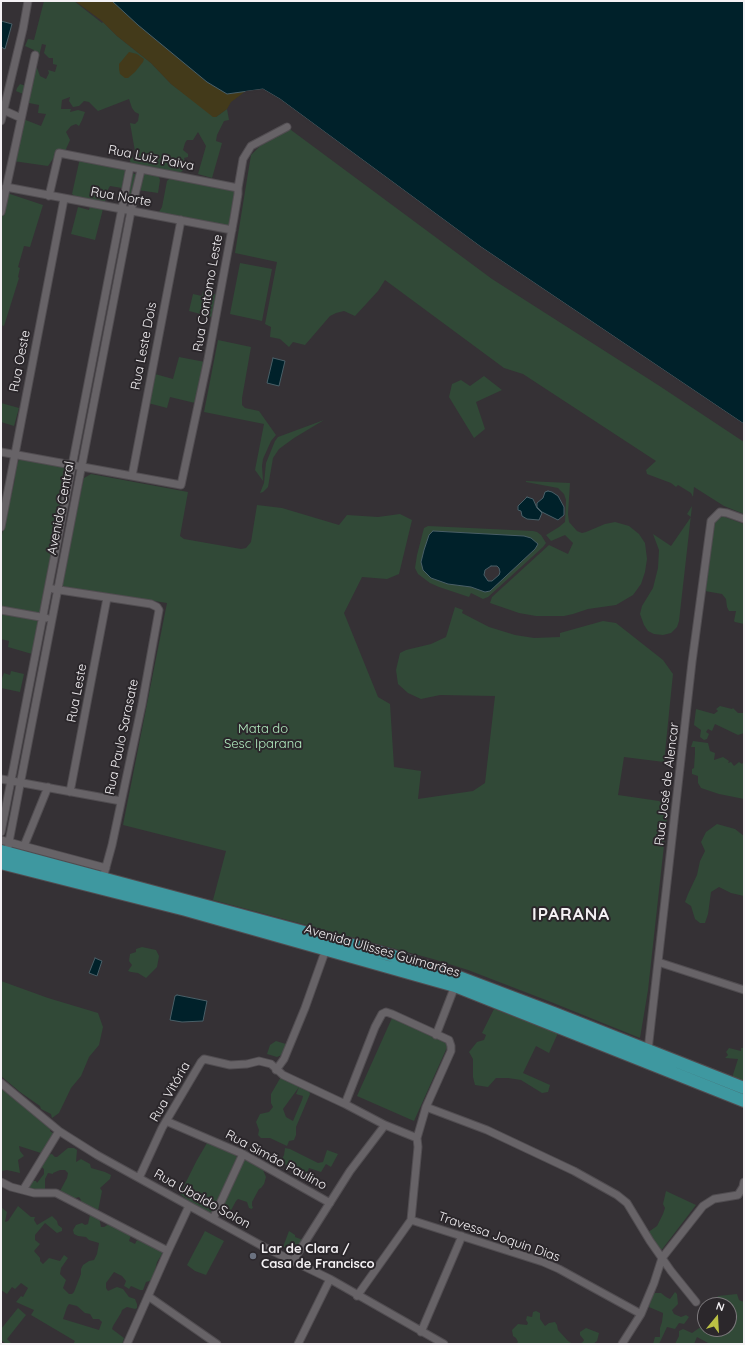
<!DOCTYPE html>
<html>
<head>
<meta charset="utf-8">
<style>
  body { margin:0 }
  #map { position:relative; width:745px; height:1345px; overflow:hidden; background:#353135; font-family:Quicksand,sans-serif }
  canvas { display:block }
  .frame { position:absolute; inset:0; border:2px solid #f4f1f4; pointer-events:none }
  .north { position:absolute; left:697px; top:1297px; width:40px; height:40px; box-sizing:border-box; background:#2b272b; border:1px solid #7b787b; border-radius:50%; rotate:18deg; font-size:11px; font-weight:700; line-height:16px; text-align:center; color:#f4f1f4 }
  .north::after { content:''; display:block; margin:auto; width:14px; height:18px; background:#bbc044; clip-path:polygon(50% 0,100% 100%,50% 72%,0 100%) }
</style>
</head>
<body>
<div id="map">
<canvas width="745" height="1345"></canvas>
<div class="frame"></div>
<div class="north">N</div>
</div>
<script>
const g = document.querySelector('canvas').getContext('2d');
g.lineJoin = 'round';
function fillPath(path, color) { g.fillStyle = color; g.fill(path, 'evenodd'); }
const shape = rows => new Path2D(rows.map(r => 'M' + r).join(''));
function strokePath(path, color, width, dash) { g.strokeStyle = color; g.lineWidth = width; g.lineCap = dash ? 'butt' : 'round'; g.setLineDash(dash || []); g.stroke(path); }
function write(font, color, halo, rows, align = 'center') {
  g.font = font + ' Quicksand,sans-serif'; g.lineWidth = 4; g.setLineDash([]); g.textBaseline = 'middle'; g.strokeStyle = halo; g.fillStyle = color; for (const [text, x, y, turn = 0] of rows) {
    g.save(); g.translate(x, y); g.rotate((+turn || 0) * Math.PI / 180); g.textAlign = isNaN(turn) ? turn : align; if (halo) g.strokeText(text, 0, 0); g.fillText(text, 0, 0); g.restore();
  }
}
const green = shape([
  [44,1,74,1,102,23,103,22,117,36,151,63,171,84,216,117,227,109,229,120,224,121,217,135,216,141,222,143,212,178,198,174,206,146,198,132,193,140,187,140,185,143,183,150,188,154,188,157,184,158,185,161,181,162,178,164,184,169,181,172,175,174,170,179,236,189,232,227,159,212,162,207,167,181,169,179,158,175,160,180,158,193,138,190,141,170,132,168,129,157,132,156,134,161,139,158,136,157,130,123,135,124,138,121,139,114,135,112,132,108,129,99,98,111,89,102,84,101,79,106,73,107,69,101,70,97,62,100,61,109,71,109,70,112,78,110,85,112,82,120,79,126,76,124,71,126,66,132,70,140,63,156,55,156,48,166,13,161,23,119,41,126,46,114,38,113,39,105,29,103,23,94,16,91,17,88,20,84,26,86,33,81,34,76,32,74,34,68,37,68,40,76,46,79,49,73,48,70,55,72,57,65,53,64,53,58,49,58,44,53,46,45,42,44,38,60,31,57,34,50,25,46,28,39,34,40],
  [287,127,492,279,658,385,744,442,744,514,724,506,694,487,693,497,691,493,678,485,676,487,671,483,647,474,646,470,656,461,523,374,504,368,385,280,378,291,355,316,344,311,336,313,330,316,305,345,293,342,289,347,280,339,270,337,271,327,265,324,277,262,235,253,251,155,260,146,283,133],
  [80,158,126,169,122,188,110,186,106,193,105,203,77,198,72,194],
  [132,173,138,175,132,204,124,203],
  [7,193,43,205,30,247,24,246,18,267,20,268,18,277,19,278,4,326,1,325,1,222],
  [90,206,103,209,95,240,71,234,78,207,89,210],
  [240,263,272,269,262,321,230,314],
  [203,291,218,295,212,317,189,311,193,294,202,296],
  [218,340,251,347,242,398,242,405,245,408,259,411,276,435,271,441,263,459,262,466,263,481,255,470,264,424,204,412],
  [179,357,205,362,195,403,170,397,167,408,148,403,155,374,173,379],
  [484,376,502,390,476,402,485,429,474,438,449,397,452,384,461,380,470,386],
  [1,403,19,408,14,426,1,422],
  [324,420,294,438,279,449,273,458,268,487,263,492,260,493,264,483,266,463,275,441,278,437],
  [20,457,69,467,60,503,40,614,1,607,1,539,15,479,13,475],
  [91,474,188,492,180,536,184,539,241,549,246,548,251,542,257,505,282,508,339,525,347,515,378,517,400,514,412,520,399,574,387,579,362,577,344,613,378,697,390,704,394,767,421,771,418,799,473,791,485,783,495,696,440,695,421,699,408,693,398,684,396,670,400,653,406,650,431,644,446,637,455,607,463,610,462,613,489,627,515,635,534,638,560,637,560,633,603,621,616,623,663,660,673,674,664,762,624,757,618,795,659,801,668,809,648,990,640,1038,551,1002,468,970,433,959,213,900,226,851,123,825,167,603,60,586,84,478],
  [526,481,570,483,568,514,569,522,577,531,582,533,586,532,605,524,615,522,629,526,639,534,645,543,647,559,645,572,641,584,633,595,616,605,588,609,573,614,564,616,536,616,519,613,490,603,492,597,549,545,568,554,573,543,565,535,551,541,546,535,559,527,565,522,566,500,564,494,558,488,526,482],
  [692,506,679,621,677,627,671,633,663,635,654,634,648,631,644,625,640,614,642,606,653,588,658,568,659,550,653,534,671,546,691,517,687,514],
  [722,516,744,524,744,624,735,622,734,621,736,611,729,611,727,607,726,599,722,594,705,591,712,528,716,520],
  [428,526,533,531,537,532,541,535,546,543,543,547,488,597,483,599,471,593,469,597,439,587,430,583,418,574,415,568,417,555,424,528],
  [433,531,524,536,535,549,490,591,485,592,471,587,448,584,431,578,421,562,429,535],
  [1,613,38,620,32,654,8,647,9,641,1,639],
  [11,671,24,674,20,692,1,688,1,681,4,673,10,675],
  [720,706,732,709,733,708,738,713,744,713,744,733,738,735,715,724,712,731,708,729,706,732,709,734,707,739,704,740,700,737,701,730,694,725,696,709,714,714,718,711,716,709],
  [693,741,708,743,710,751,715,753,714,760,723,757,729,761,728,763,731,762,734,766,739,762,742,764,744,761,744,799,719,794,701,788,698,783,698,776,692,774,692,769,694,768,695,753,695,747,691,747],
  [717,824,735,829,744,836,744,896,731,893,719,887,711,892,708,914,705,923,700,923,695,919,691,906,685,902,688,894,697,875,700,861,705,851,701,842,706,832],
  [142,947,156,950,159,956,157,967,146,978,138,973,131,972,128,971,132,965,129,961,130,954,136,952,136,949],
  [1,981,48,998,98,1013,103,1027,99,1045,89,1057,81,1076,71,1088,59,1113,52,1118,51,1114,41,1109,40,1106,20,1092,1,1076],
  [494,1009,558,1033,549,1053,536,1046,523,1073,550,1085,548,1092,542,1093,521,1080,508,1078,496,1078,488,1087,475,1085,473,1077,473,1059,469,1052,477,1042,484,1040,486,1035,482,1033],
  [392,1018,449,1043,414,1121,357,1096],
  [276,1041,289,1045,286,1053,277,1057,267,1054,270,1045],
  [729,1048,741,1051,741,1048,744,1048,744,1086,731,1081,738,1059,725,1058,728,1055,726,1052],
  [282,1075,299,1087,300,1086,309,1091,310,1094,296,1127,296,1135,294,1140,289,1141,287,1146,270,1138,261,1138,258,1135,259,1130,256,1122,260,1114,269,1112,273,1107,271,1103,271,1094],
  [299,1087,296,1094,303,1096,302,1100,293,1121,286,1117,283,1109],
  [1,1086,52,1127,50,1131,54,1134,44,1154,19,1146,20,1151,24,1156,18,1160,20,1173,7,1170,1,1171],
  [207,1143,234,1154,237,1157,214,1211,211,1213,203,1211,192,1204,180,1194,197,1160],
  [68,1148,74,1148,77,1150,76,1162,81,1159,90,1164,91,1168,105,1172,111,1175,110,1179,100,1188,102,1191,98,1211,85,1208,81,1203,81,1200,79,1197,72,1199,60,1191,67,1178,68,1173,65,1170,60,1170,53,1173,53,1174,48,1173,45,1179,45,1192,26,1188,32,1181,36,1181,37,1183,44,1174,44,1169,40,1166,46,1155,52,1154,55,1157,57,1157],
  [285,1148,290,1149,318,1163,323,1162,327,1150,338,1154,331,1167,326,1164,321,1172,309,1168,306,1175,302,1170,298,1168,294,1169,282,1163,281,1161,284,1155],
  [244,1159,263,1170,266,1177,264,1184,261,1188,259,1189,252,1202,252,1206,253,1207,252,1209,249,1208,247,1202,238,1199,236,1201,229,1214,218,1209],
  [666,1191,696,1205,660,1252,647,1233,657,1226,663,1214,665,1208,663,1204],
  [18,1206,31,1217,35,1217,34,1220,37,1225,52,1216,57,1221,58,1225,62,1228,62,1231,57,1233,45,1223,35,1235,35,1240,40,1244,34,1251,40,1258,40,1261,43,1264,49,1258,60,1261,64,1255,68,1258,61,1268,60,1274,66,1280,63,1288,69,1294,72,1294,74,1292,81,1274,81,1269,83,1265,89,1261,94,1260,97,1254,99,1243,89,1240,86,1237,78,1236,74,1234,73,1230,76,1225,82,1223,85,1225,88,1224,90,1215,92,1214,99,1217,101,1227,104,1227,109,1224,131,1235,129,1241,135,1244,137,1240,162,1251,162,1254,157,1262,153,1280,146,1282,143,1290,140,1290,131,1286,129,1289,126,1287,124,1286,126,1281,122,1276,114,1272,106,1283,106,1288,108,1291,117,1287,123,1289,129,1297,135,1299,137,1304,137,1308,135,1309,127,1307,122,1310,121,1313,113,1326,112,1329,124,1338,122,1344,73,1344,75,1341,31,1315,34,1310,16,1302,21,1296,23,1297,28,1288,21,1283,15,1289,12,1287,7,1294,1,1290,1,1207,7,1212,5,1222,8,1221],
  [69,1304,77,1306,85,1313,90,1314,93,1319,99,1319,102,1322,99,1330,63,1319,67,1307],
  [205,1231,224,1241,206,1275,195,1271,187,1265],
  [289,1231,295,1235,295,1237,303,1240,302,1243,294,1250,283,1247],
  [675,1292,677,1294,678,1304,672,1310,674,1314,681,1317,686,1315,689,1317,687,1320,684,1324,679,1323,675,1329,667,1327,659,1344,653,1344,655,1337,660,1337,660,1328,662,1322,663,1314,663,1313,649,1307,653,1295,655,1293,661,1293,666,1297,670,1299],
  [737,1294,739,1300,744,1302,744,1344,710,1344,697,1337,694,1344,675,1344,679,1336,679,1331,683,1329,692,1333,705,1324,705,1329,729,1329,729,1305,712,1305,718,1296],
  [18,1308,26,1315,7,1339,11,1343,11,1344,6,1344,1,1340,1,1329],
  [536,1311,540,1313,540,1319,545,1326,549,1323,555,1322,557,1325,558,1330,568,1341,573,1344,516,1344,518,1342,516,1338,513,1336,512,1330,518,1324,527,1325,528,1323,526,1320,527,1316,532,1317,533,1312],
  [586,1328,599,1333,597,1341,593,1344,579,1344,583,1342,584,1340,580,1335,580,1332]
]);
const sand = shape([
  [75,1,112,1,138,25,207,82,227,94,246,91,231,102,227,109,216,117,213,117,171,84,151,63,117,36,102,21],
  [129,52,137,54,144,59,143,62,135,72,128,78,125,78,120,74,119,69,119,64]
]);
const water = shape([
  [112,1,744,1,744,424,481,247,280,99,263,89,227,94,207,82,138,25,112,1],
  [1,21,12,24,5,49,1,47,1,21],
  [273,358,285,361,279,386,267,383,273,358],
  [548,491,552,492,558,496,564,507,564,515,558,520,542,512,537,507,537,503,543,498,545,492,548,491],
  [527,497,533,499,537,508,542,513,539,520,527,519,522,516,521,511,518,510,518,506,527,497],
  [433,531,524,536,531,538,538,544,535,549,490,591,485,592,471,587,448,584,431,578,423,570,421,562,424,550,429,535,433,531],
  [491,566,497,566,499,568,500,572,499,575,492,581,488,581,484,575,485,570,491,566],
  [95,958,102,961,97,976,89,973,95,958],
  [177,995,207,1001,203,1021,182,1022,170,1020,175,996,177,995]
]);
const pier = shape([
  [263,89,280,99,481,247,744,424,744,426,480,249,278,100,263,91,242,94,246,91]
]);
const street = shape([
  [1,109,21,118],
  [1,121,23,29,28,1],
  [6,187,232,230],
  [49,196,59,153,238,188],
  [1,212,35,55],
  [1,452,181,485,208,359,234,218,238,194,238,188,243,159,251,146,287,127],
  [132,476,181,220],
  [1,527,64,199],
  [53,589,151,604,157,607,159,610,142,704,112,845,103,878],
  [1,610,46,618],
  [1,779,121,801],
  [70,792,107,598],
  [1,832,130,167],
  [1,840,106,868],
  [24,846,48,787],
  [7,852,131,211,141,170],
  [658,962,744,990],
  [436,1035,455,986],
  [648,1050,692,662,711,521,720,512,727,513,744,519],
  [276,1070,284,1059,305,1008,326,949],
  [1,1083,59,1131,97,1155,264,1247,330,1279,444,1344],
  [345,1104,375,1027,382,1014,386,1012,392,1014,449,1040,451,1046,451,1051,426,1107,417,1138,418,1147,411,1220,357,1296],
  [426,1107,487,1130,574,1171,617,1195,627,1203,650,1241,671,1271,696,1302],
  [166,1121,243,1154,330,1203],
  [139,1178,162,1128,201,1062,204,1059,230,1065,247,1064,259,1061,271,1064,283,1075,345,1104,385,1125,417,1138],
  [1,1182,11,1187,34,1193,56,1193,168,1251],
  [23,1190,59,1131],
  [213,1219,243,1154],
  [411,1220,543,1262,559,1269,641,1314],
  [293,1261,350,1171,385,1125],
  [148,1296,217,1344],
  [421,1332,462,1236],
  [127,1344,168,1251,189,1206],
  [298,1344,330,1279],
  [622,1344,641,1314,654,1283,662,1258,703,1206,714,1199,738,1195,743,1187,744,1182]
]);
const primary = shape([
  [1,851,390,955,459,977,554,1013,744,1088],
  [1,863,186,910,455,986,744,1101]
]);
const markers = [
  [253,1256,4,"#6b7280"]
];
const streetNames = [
  ["Rua Luiz Paiva",151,158,11],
  ["Rua Norte",121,197,10],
  ["Rua Contomo Leste",208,293,-80],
  ["Rua Leste Dois",144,346,-79],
  ["Rua Oeste",20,361,-79],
  ["Avenida Central",61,508,-79],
  ["Rua Leste",77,693,-79],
  ["Rua Paulo Sarasate",122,737,-78],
  ["Rua José de Alencar",667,784,-83],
  ["Avenida Ulisses Guimarães",382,951,16],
  ["Rua Vitória",170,1092,-60],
  ["Rua Simão Paulino",276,1160,28],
  ["Rua Ubaldo Solon",202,1199,29],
  ["Travessa Joquin Dias",499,1237,19]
];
const parkNames = [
  ["Mata do",263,729],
  ["Sesc Iparana",263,744]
];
const poiNames = [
  ["Lar de Clara /",261,1249],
  ["Casa de Francisco",261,1264]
];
const districtNames = [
  ["IPARANA",571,915]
];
fillPath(green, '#314937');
fillPath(sand, '#433a1a');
fillPath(water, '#00212a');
strokePath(water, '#495f67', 1);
fillPath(pier, '#353135');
strokePath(street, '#514d51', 9);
strokePath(primary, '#514d51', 14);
strokePath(street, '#676367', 7);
strokePath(primary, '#3e98a0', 12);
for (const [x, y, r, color] of markers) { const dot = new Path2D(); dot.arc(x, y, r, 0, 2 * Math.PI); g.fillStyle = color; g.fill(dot); strokePath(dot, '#2b272b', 1.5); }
write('13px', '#f4f1f4', '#2b272b', streetNames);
write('13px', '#b4eec1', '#2b272b', parkNames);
write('bold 13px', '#f4f1f4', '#2b272b', poiNames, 'left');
g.letterSpacing = '1px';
write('bold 17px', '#f4f1f4', '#2b272b', districtNames);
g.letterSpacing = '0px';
</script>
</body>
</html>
